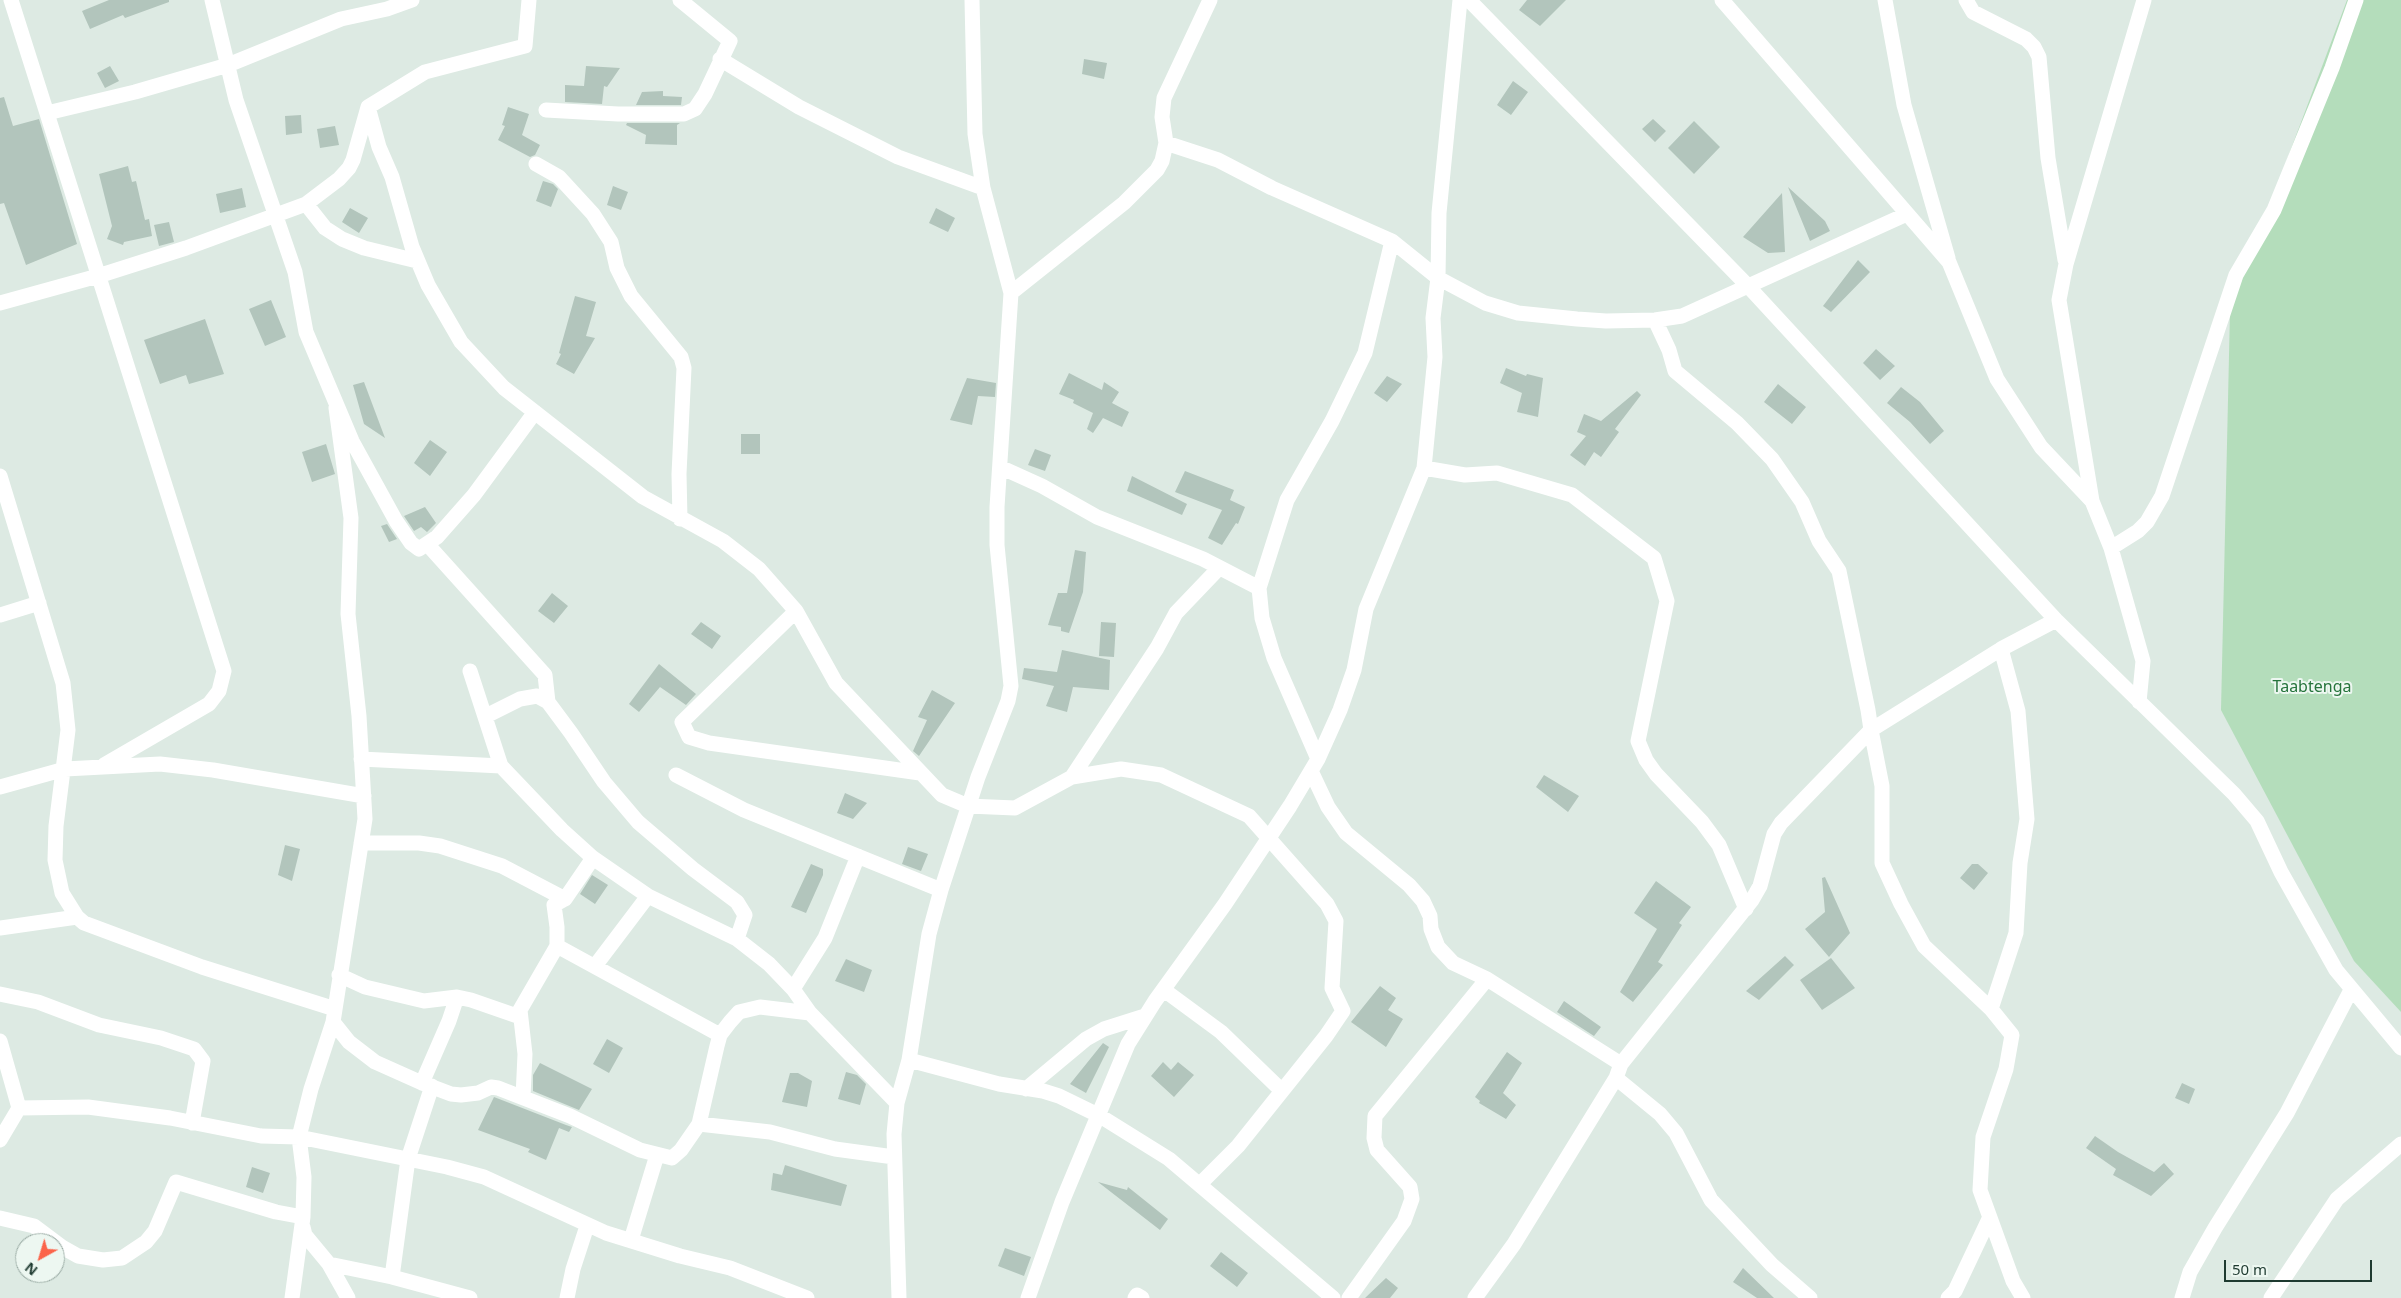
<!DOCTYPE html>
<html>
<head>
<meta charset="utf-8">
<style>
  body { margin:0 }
  #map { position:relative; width:2401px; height:1298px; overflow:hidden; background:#ddeae3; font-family:"Noto Sans",sans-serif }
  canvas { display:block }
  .north { position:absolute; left:15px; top:1233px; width:50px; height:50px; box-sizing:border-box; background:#edf7f1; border:1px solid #9aaba4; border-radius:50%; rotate:219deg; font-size:14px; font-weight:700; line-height:20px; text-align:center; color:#1e3a30 }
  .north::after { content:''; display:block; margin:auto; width:18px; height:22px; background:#fb644a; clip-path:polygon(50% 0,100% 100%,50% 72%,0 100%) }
  .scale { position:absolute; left:2224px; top:1260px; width:148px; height:22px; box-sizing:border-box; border:2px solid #1e3a30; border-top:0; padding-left:6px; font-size:15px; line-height:18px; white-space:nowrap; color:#1e3a30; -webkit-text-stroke:4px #edf7f1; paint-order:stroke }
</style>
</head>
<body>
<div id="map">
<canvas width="2401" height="1298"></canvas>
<div class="north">N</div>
<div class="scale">50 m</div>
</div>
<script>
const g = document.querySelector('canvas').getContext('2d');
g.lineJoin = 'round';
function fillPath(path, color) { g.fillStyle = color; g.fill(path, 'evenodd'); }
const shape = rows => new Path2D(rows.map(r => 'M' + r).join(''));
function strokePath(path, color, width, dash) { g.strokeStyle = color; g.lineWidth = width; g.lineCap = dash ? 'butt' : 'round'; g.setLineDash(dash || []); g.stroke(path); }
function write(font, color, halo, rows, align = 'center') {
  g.font = font + ' "Noto Sans",sans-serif'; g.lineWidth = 4; g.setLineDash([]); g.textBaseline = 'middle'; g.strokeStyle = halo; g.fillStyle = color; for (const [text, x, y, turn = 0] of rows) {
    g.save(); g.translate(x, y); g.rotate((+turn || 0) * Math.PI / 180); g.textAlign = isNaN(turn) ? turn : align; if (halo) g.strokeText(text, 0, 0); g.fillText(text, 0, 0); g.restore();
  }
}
const green = shape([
  [2347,0,2401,0,2401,1012,2354,961,2221,710,2230,311]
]);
const building = shape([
  [109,0,169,0,169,2,125,18,123,15,90,29,82,11],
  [1527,0,1566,0,1540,26,1519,10],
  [1084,59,1107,63,1104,79,1082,74],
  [110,66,119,81,105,88,97,73],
  [586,66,620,68,607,87,604,86,602,104,565,102,565,85,584,86],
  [1513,81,1528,92,1511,115,1497,105],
  [663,91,663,96,682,97,681,105,636,105,642,92],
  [4,97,13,126,39,119,77,244,26,265,4,203,0,204,0,98],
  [508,107,529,114,522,135,540,145,535,155,530,157,498,140,505,126,502,125],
  [301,115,302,133,286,135,285,116],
  [1653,119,1666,131,1655,142,1642,129],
  [1694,121,1720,147,1694,174,1668,148],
  [627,123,680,123,677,125,677,145,645,144,646,135,626,125],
  [335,126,339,145,320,148,317,129],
  [128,166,132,182,136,181,145,220,149,219,152,236,124,242,123,245,107,239,112,226,99,174],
  [543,181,553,184,558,189,551,207,536,201],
  [613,186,628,192,621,210,607,205],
  [1788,187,1825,221,1830,231,1810,241],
  [242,188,246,207,220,213,216,194],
  [1782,193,1785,252,1768,253,1743,237],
  [350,208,368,218,359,233,342,222],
  [936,208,955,218,948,232,929,223],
  [169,222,174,242,159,246,154,225],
  [1858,260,1870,272,1831,312,1823,306],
  [575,296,596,302,586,336,595,338,574,374,556,364,561,354,559,353],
  [271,300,286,337,265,346,249,309],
  [205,319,224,374,189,384,186,375,160,384,144,340],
  [1876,349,1895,366,1880,380,1863,363],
  [1506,368,1526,376,1527,374,1543,378,1538,417,1517,412,1522,393,1500,383],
  [1069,373,1102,390,1104,382,1119,392,1112,403,1129,412,1122,427,1103,418,1093,433,1087,429,1093,413,1073,403,1074,400,1059,394],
  [1387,376,1402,384,1387,402,1374,393],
  [967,378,996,383,995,397,978,396,972,425,950,420],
  [364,382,385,438,364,424,353,385],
  [1778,384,1806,407,1792,424,1764,402],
  [1901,387,1920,402,1944,431,1930,444,1910,422,1887,403],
  [1637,391,1641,395,1615,429,1619,432,1601,457,1594,452,1585,466,1570,455,1586,436,1577,432,1584,414,1601,421],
  [741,434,760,434,760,454,741,454],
  [430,440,447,452,430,476,414,463],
  [326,444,335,474,312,482,302,452],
  [1035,449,1051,455,1045,471,1028,465],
  [1185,471,1234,490,1230,500,1245,507,1238,524,1236,523,1222,545,1208,538,1222,510,1175,492],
  [1132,476,1187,504,1182,515,1127,491],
  [425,507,436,523,427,532,421,527,414,531,404,516],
  [387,524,397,539,389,542,381,526],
  [1075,550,1086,552,1083,592,1069,633,1061,631,1061,627,1048,625,1058,593,1067,593],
  [552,593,568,606,554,623,538,611],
  [701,622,721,636,712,649,691,634],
  [1101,622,1116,623,1114,657,1099,656],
  [1062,650,1110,660,1109,690,1073,687,1067,712,1046,706,1054,686,1022,679,1024,668,1057,672],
  [659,664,696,694,686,705,660,687,639,712,629,704],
  [932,690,955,703,919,756,913,751,927,720,918,717],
  [1544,775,1579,796,1568,812,1536,787],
  [845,793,867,803,853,819,837,813],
  [285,845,300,849,292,881,278,875],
  [908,847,928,854,921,871,902,864],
  [811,864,823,869,823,875,806,913,791,907],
  [1972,864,1978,864,1988,873,1974,890,1960,878],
  [592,875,608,885,595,904,580,894],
  [1825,877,1850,933,1829,957,1805,929,1825,912,1822,878],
  [1656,881,1691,907,1679,923,1682,925,1658,962,1663,965,1633,1002,1620,992,1657,929,1634,913],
  [1785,956,1794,965,1759,1000,1746,991],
  [1831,958,1855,988,1822,1010,1800,980],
  [846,959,872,970,864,992,835,981],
  [1380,986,1396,998,1388,1010,1403,1019,1386,1047,1351,1022],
  [1564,1001,1601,1027,1594,1036,1557,1012],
  [607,1039,623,1048,609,1073,593,1064],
  [1103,1043,1109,1047,1086,1093,1070,1084],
  [1507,1052,1522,1063,1503,1093,1516,1105,1506,1119,1479,1103,1480,1101,1475,1097],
  [1163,1062,1171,1070,1178,1062,1194,1075,1174,1097,1151,1076],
  [540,1063,592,1089,579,1110,533,1091,533,1075],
  [846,1072,857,1075,866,1084,860,1105,838,1099],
  [790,1073,798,1073,812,1081,807,1107,782,1102],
  [2182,1083,2195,1089,2189,1104,2175,1098],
  [494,1097,566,1125,572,1127,569,1132,559,1128,546,1160,528,1152,530,1149,478,1130],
  [2095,1136,2118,1152,2154,1172,2164,1163,2174,1174,2151,1196,2113,1175,2116,1169,2086,1148],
  [785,1165,847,1185,841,1206,771,1190,773,1173,782,1175],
  [252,1167,270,1173,263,1193,246,1187],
  [1098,1182,1127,1190,1128,1187,1168,1219,1160,1230],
  [1005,1248,1031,1257,1024,1276,998,1266],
  [1221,1252,1248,1273,1237,1287,1210,1266],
  [1743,1268,1774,1298,1757,1298,1733,1282],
  [1386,1278,1398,1288,1390,1298,1365,1298]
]);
const minor = shape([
  [11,0,224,671,219,691,209,704,104,765],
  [212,0,236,100,295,272,306,332,352,441,396,521,411,543,419,549,437,537,474,495,535,412],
  [1469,0,1747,285,2056,620,2234,794,2257,821,2281,872,2336,970,2401,1048],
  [1722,0,1949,262,1997,379,2041,447,2092,501,2111,548,2143,661,2139,702],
  [1885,0,1904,105,1948,258],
  [1966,0,1973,12,2026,39,2034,47,2039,57,2048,158,2065,260],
  [720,59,799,107,898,157,983,188],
  [368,107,379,147,392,177,412,247,428,285,461,342,504,388,643,497,723,541,759,569,796,611,836,683,942,795,968,806,1015,808,1072,777,1121,769,1161,775,1249,816,1327,904,1336,921,1332,988,1343,1011,1326,1036,1238,1146,1200,1184],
  [546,110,618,114,684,114,695,109,705,94,730,41,680,0],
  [47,113,135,92,228,65,341,19,387,9,412,0],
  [1166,143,1218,160,1272,188,1392,241,1438,278,1485,303,1518,313,1577,319,1606,321,1655,320,1682,316,1907,214],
  [536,164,559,177,593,214,611,242,617,268,631,296,681,357,684,368,679,474,680,519],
  [306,204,325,228,342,239,364,248,417,261],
  [1011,293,1124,203,1157,170,1162,161,1166,143,1162,117,1164,98,1210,0],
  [0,303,98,276,186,248,306,204,339,179,349,168,353,160,368,107,425,72,525,46,529,0],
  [1000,467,1042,486,1097,517,1203,559,1259,588],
  [1424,468,1465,475,1497,473,1572,495,1654,558,1667,601,1638,741,1646,760,1656,774,1702,822,1719,845,1746,909],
  [0,476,63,683,68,730,56,826,55,860,62,893,77,917,84,923,202,967,335,1009],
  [2092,501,2059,300,2066,264,2144,0],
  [428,545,545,675,548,702],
  [2111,548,2138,531,2147,522,2162,496,2236,275,2274,210,2332,68,2356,0],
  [796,611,682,722,689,737,709,743,920,773],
  [0,615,39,603],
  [470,671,501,766,562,830,593,858,648,896,737,939,769,964,793,989,810,1013,897,1103,894,1134,899,1298],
  [486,716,520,699,537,696,548,702,571,733,604,782,638,822,693,869,737,902,745,915,737,939],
  [361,759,501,766],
  [1318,759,1274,658,1262,618,1259,588,1287,500,1332,421,1365,353,1392,241],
  [1311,771,1328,807,1346,833,1409,885,1423,901,1430,916,1431,929,1438,947,1453,963,1487,979,1621,1064],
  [676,775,744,810,941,890],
  [1072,777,1157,648,1176,613,1219,568],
  [0,787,65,769,160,764,213,770,364,796],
  [361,843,419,843,440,846,502,866,565,899],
  [0,928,77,917],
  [557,946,720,1035],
  [595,966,648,896],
  [339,975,365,987,424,1001,457,997,471,1000,520,1017],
  [793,989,825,938,858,856],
  [1164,990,1221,1032,1282,1091],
  [0,994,38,1002,99,1025,161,1038,194,1049,203,1061,192,1123],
  [1991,1009,2016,933,2020,863,2027,819,2018,711,2001,649],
  [333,1022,349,1042,375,1062,422,1083,451,1094,461,1095,478,1093,491,1087,498,1088,570,1116,640,1150,672,1158,681,1150,699,1124,717,1046,720,1035,730,1022,739,1012,760,1007,810,1013],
  [0,1041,19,1108,0,1140],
  [909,1060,999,1084,1043,1091,1059,1096,1100,1116,1169,1159,1333,1298],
  [1616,1078,1660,1114,1676,1133,1711,1200,1772,1265,1810,1298],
  [422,1083,449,1021,457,997],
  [1026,1089,1086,1039,1104,1029,1145,1016],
  [523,1097,525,1054,520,1010,557,946,557,927,554,905,565,899,593,858],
  [897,1103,909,1060,929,934,941,890,978,777,1008,701,1011,686,997,545,997,507,1011,293,983,188,975,134,972,0],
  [19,1108,88,1107,170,1118,261,1136,299,1137,447,1167,484,1177,606,1233,680,1256,730,1268,807,1298],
  [699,1124,770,1132,835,1149,894,1157],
  [0,1218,34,1226,62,1247,78,1256,103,1260,122,1258,146,1242,155,1231,176,1182,276,1212,303,1217],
  [303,1227,305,1235,329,1264,348,1298],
  [631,1240,657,1155],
  [329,1264,392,1277,470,1298],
  [392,1277,408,1159,432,1086],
  [292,1298,303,1217,304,1177,299,1137,311,1089,333,1022,365,819,359,716,348,614,351,518,336,408],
  [567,1298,573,1269,587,1226],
  [1028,1298,1062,1202,1128,1044,1155,1001,1225,904,1290,806,1318,759,1340,710,1354,670,1366,609,1424,468,1435,357,1433,318,1438,278,1439,213,1460,0],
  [1135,1298,1137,1295,1142,1298],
  [1349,1298,1404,1221,1412,1199,1410,1187,1377,1150,1374,1138,1375,1116,1487,979],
  [1475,1298,1514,1244,1616,1078,1621,1064,1752,900,1760,886,1774,834,1781,823,1871,730,1868,710,1839,571,1819,541,1802,502,1772,459,1737,423,1675,371,1669,350,1655,320],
  [1948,1298,1955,1291,1989,1219],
  [2023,1298,2013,1281,1980,1190,1983,1137,2006,1069,2012,1035,1991,1009,1924,946,1901,904,1882,863,1882,786,1871,730,2001,649,2056,620],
  [2182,1298,2190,1272,2215,1228,2287,1113,2351,990],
  [2271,1298,2337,1199,2401,1144]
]);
const parkNames = [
  ["Taabtenga",2312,687]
];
fillPath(green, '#b4ddbb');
fillPath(building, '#b2c5bc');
strokePath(minor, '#fff', 15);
write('16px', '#26743c', '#edf7f1', parkNames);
</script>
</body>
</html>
